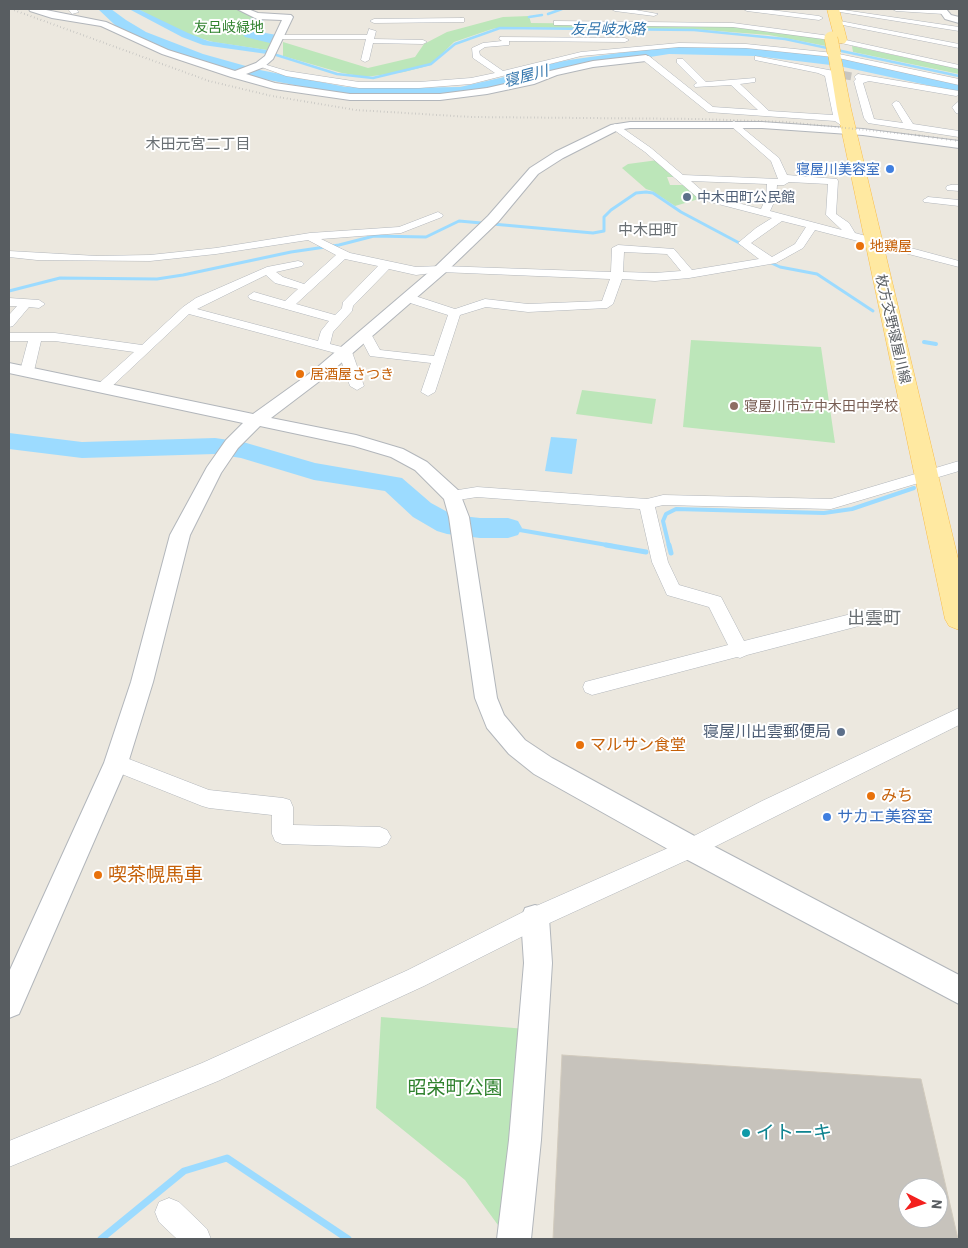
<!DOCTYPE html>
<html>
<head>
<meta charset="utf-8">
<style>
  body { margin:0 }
  #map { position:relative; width:968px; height:1248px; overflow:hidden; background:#ece8df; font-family:Barlow,sans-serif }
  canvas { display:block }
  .frame { position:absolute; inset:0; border:10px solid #585d61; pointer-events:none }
  .north { position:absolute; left:898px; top:1178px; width:50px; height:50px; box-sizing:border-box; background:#fff; border:1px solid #bcbec0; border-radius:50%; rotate:95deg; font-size:14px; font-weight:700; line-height:20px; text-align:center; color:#585d61 }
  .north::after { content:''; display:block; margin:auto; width:18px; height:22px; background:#f3201e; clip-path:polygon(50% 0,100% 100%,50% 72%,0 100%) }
</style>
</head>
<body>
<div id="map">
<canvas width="968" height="1248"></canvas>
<div class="frame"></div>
<div class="north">N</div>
</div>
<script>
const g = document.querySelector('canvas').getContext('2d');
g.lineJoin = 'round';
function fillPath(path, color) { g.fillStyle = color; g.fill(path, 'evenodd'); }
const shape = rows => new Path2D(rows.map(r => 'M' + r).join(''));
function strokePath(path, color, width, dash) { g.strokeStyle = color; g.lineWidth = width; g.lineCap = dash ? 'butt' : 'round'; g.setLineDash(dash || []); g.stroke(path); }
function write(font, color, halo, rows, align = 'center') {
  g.font = font + ' Barlow,"Noto Sans JP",sans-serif'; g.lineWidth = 4; g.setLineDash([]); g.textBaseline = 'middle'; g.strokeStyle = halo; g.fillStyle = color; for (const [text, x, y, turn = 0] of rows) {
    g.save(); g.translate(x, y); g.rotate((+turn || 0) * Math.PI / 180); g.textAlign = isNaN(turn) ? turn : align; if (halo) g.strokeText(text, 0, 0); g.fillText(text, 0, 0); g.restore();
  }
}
const green = shape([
  [138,9,237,9,260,18,247,31,248,33,273,40,267,50,213,42,183,33],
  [529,16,531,23,722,25,813,36,826,40,826,46,769,35,691,29,649,30,504,27,492,29,454,42,431,65,404,72,365,77,342,73,283,56,283,42,368,68,415,57,424,44,447,32,503,17],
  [852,46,959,69,959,74,853,52],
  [658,160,678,177,667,177,670,185,687,185,702,198,675,206,652,191,646,189,622,168,628,164],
  [691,340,821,347,835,443,683,427],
  [582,390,656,399,652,424,576,414],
  [381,1017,526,1029,506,1236,465,1180,376,1108]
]);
const water = shape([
  [551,437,577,439,572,474,545,471]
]);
const streamFar4 = shape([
  [548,14,562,9],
  [529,17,542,15],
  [270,53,337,74,373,78,431,64,455,44,500,28,694,30,785,39,959,76]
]);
const streamFar3 = shape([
  [767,261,780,267,817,274,873,311],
  [9,291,60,278,157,279,183,275,291,252,339,245,374,236,426,237,459,221,593,233,604,231,604,217,611,210,636,193,646,192,653,193,681,212,743,245]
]);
const streamFar2 = shape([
  [924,342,936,344],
  [508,528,613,546],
  [669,546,663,521,666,514,676,509,824,513,852,509,914,488]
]);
const streamFar1 = shape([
  [606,545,646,552],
  [669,545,671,553]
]);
const stream = shape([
  [101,1239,184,1171,227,1158,348,1239]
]);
const canal = shape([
  [129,9,138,9,188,33,208,41,267,50,271,52,267,54,203,45,182,37,129,9]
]);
const river = shape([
  [98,9,111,9,126,20,146,32,203,54,260,70,346,87,394,88,460,87,513,75,533,67,569,60,669,46,705,46,755,48,839,58,959,84,959,92,839,66,755,56,669,54,542,74,522,82,460,95,394,98,346,95,258,78,193,60,136,38,116,26,98,9],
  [260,13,266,17,254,31,277,35,281,40,279,43,274,44,245,37,240,31,255,14,260,13],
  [9,433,82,442,215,438,243,442,315,463,402,478,431,503,453,515,480,518,508,518,518,521,522,528,518,535,508,538,480,538,447,534,437,531,413,517,385,491,314,480,241,458,215,454,82,458,9,449,9,433]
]);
const building = shape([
  [562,1055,921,1079,958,1239,553,1239,562,1055],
  [908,1188,938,1188,938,1218,908,1218,908,1188]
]);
const minorTunnel = shape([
  [831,73,855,77]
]);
const minor = shape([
  [68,9,76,9,79,12,72,14,68,9],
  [611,9,630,9,658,14,654,16,615,11,611,9],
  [743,9,763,9,819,16,823,18,819,20,747,11,743,9],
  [837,9,959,27,959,31,840,12,837,12,837,9],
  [892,9,928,9,944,10,948,12,944,14,896,11,892,9],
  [461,18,464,18,464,22,374,23,370,21,374,19,461,18],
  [554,21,733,23,823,35,959,65,959,69,823,39,733,27,557,25,554,25,554,21],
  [840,21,959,44,959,48,843,25,839,23,840,21],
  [369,29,376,31,374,39,423,40,427,42,423,44,373,43,369,60,365,62,361,60,366,39,280,39,276,37,280,35,367,35,369,29],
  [500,37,625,38,629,40,625,42,509,41,509,45,485,47,479,51,480,55,503,71,581,52,679,43,746,44,834,53,959,79,959,85,834,57,746,48,679,47,581,56,471,84,419,88,359,88,286,76,256,65,260,63,287,71,359,82,419,82,471,78,495,73,473,58,472,48,483,43,502,41,499,39,500,37],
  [643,56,649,56,713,107,758,110,731,85,695,87,694,85,697,83,677,63,677,59,683,59,706,82,755,78,755,82,740,84,769,111,833,115,825,76,818,73,755,60,755,56,834,71,842,117,850,125,845,128,835,121,708,112,643,60,643,56],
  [858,74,959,91,959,95,956,96,869,81,863,83,874,119,903,123,892,104,896,101,899,102,913,124,959,131,959,137,868,123,864,118,854,81,856,79,854,77,858,74],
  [959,101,959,114,956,113,952,107,959,101],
  [734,121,779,158,787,175,837,179,838,181,836,214,849,223,855,233,959,261,959,267,815,230,803,248,776,263,689,278,655,281,622,279,613,304,607,308,528,312,486,307,460,315,435,392,428,396,421,392,431,363,370,356,359,335,365,331,370,332,380,350,434,356,448,315,404,301,402,298,404,295,412,295,455,309,485,299,528,304,602,301,610,279,441,272,416,275,389,269,353,306,352,311,333,332,330,344,350,349,352,352,364,386,357,390,350,386,339,354,189,314,107,391,102,392,97,391,95,388,97,385,134,352,55,341,41,341,34,371,27,375,20,371,28,341,9,341,9,333,55,333,142,345,183,307,196,298,267,267,298,261,302,262,304,264,302,266,276,272,283,277,304,284,336,255,308,240,216,254,150,261,37,260,9,257,9,251,97,256,150,255,216,248,310,233,399,227,438,212,443,215,442,217,401,233,321,239,350,253,416,267,441,266,611,272,612,248,618,245,674,249,692,270,759,259,738,243,756,228,772,218,699,199,645,152,610,127,615,124,618,125,651,148,683,175,778,179,771,161,731,126,729,124,734,121],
  [691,181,767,184,766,198,761,209,707,195,691,181],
  [789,182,828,184,826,215,842,230,770,211,776,198,777,185,784,185,789,182],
  [782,221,806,227,795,244,772,257,751,243,782,221],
  [624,252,667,254,681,271,655,273,623,272,624,252],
  [345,259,378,266,343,302,342,308,335,315,296,304,345,259],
  [266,275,275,283,298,289,285,301,254,292,248,296,250,299,329,321,321,331,318,341,197,309,266,275],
  [951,185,959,185,959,191,947,190,946,188,947,186,951,185],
  [928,197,959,200,959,206,924,202,923,200,928,197],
  [9,298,39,300,45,304,39,308,29,307,13,326,9,327,9,315,17,306,9,306,9,298],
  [959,461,959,471,831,509,663,505,655,507,668,562,679,585,721,597,744,641,855,613,861,615,864,620,861,625,855,627,747,655,740,658,737,657,592,695,585,692,583,687,585,682,728,645,709,607,667,595,652,562,640,509,477,497,452,501,447,500,444,496,447,492,452,491,477,487,647,499,663,495,831,499,959,461],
  [959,708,959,725,698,855,543,926,424,986,218,1081,9,1167,9,1141,202,1063,408,970,527,910,684,841,762,801,959,708],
  [116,754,209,790,283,798,290,800,293,807,293,825,380,827,387,830,391,837,387,844,380,847,282,844,275,841,272,834,272,815,209,808,202,806,109,769,106,763,109,757,116,754],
  [169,1198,179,1202,207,1229,211,1239,177,1239,159,1222,155,1212,159,1202,169,1198]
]);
const tertiary = shape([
  [29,9,41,9,106,22,168,50,235,71,256,63,265,56,282,20,257,19,237,9,248,9,258,13,291,15,293,17,273,59,264,67,246,74,275,83,350,94,440,94,487,88,527,79,550,71,593,61,646,55,651,58,646,61,593,67,557,75,534,84,487,94,440,100,350,100,274,89,231,77,162,54,101,26,52,18,30,11,29,9],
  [938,9,946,9,951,15,959,17,959,23,945,19,938,9],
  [630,122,762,122,863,129,959,141,959,148,863,135,762,128,630,128,618,130,563,158,538,174,498,222,446,272,325,377,271,418,356,435,403,449,427,462,459,491,469,517,497,698,504,715,525,740,552,758,700,839,959,975,959,1004,682,857,534,774,509,754,487,728,475,698,449,517,444,499,415,470,391,457,354,446,260,426,238,448,221,473,190,535,153,682,128,763,19,1014,9,1018,9,972,104,763,131,682,170,535,207,467,226,440,243,423,9,373,9,363,253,414,313,371,436,266,488,216,530,168,555,152,611,125,630,122],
  [535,905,545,908,549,918,552,963,541,1140,531,1239,497,1239,509,1140,524,963,521,918,525,908,535,905]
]);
const primary = shape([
  [827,9,839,9,847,40,845,43,837,43,835,40,827,9],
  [834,49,840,53,851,109,959,563,959,630,949,626,945,619,837,109,828,53,834,49]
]);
const railFar1 = shape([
  [11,9,209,81,272,96,356,110,471,117,701,119,787,122,924,136]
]);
const rail = shape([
  [915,135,959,141]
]);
const primaryBridge = shape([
  [831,38,834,53]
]);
const markers = [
  [890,169,5,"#3f7fe0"],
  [687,197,5,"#5c6f8a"],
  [860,246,5,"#e8710a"],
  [300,374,5,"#e8710a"],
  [734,406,5,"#8d6e63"],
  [841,732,5,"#5c6f8a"],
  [580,745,5,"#e8710a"],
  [871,796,5,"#e8710a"],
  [827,817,5,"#3f7fe0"],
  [98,875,5,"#e8710a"],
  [746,1133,5,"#0f9aa8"]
];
const farParknames = [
  ["友呂岐緑地",229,27]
];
const farShopnames = [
  ["寝屋川美容室",880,169]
];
const farServicenames = [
  ["中木田町公民館",697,197]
];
const farFoodnames = [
  ["地鶏屋",870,246],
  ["居酒屋さつき",310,374]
];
const farStreetnames = [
  ["枚方交野寝屋川線",893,329,77]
];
const farEducationnames = [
  ["寝屋川市立中木田中学校",744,406]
];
const farWaternames = [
  ["友呂岐水路",608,29],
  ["寝屋川",526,76,-15]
];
const farNeighbourhoodnames = [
  ["木田元宮二丁目",198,144],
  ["中木田町",648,230]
];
const serviceNames = [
  ["寝屋川出雲郵便局",831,732]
];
const foodNames = [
  ["マルサン食堂",590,745],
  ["みち",881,796]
];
const shopNames = [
  ["サカエ美容室",837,817]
];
const neighbourhoodNames = [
  ["出雲町",874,618]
];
const nearFoodnames = [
  ["喫茶幌馬車",108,875]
];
const nearParknames = [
  ["昭栄町公園",455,1088]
];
const nearCulturenames = [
  ["イトーキ",756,1133]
];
fillPath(green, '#bce6b9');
fillPath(water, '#9cdbff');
strokePath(streamFar4, '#9cdbff', 2.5);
strokePath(streamFar3, '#9cdbff', 3);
strokePath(streamFar2, '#9cdbff', 4);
strokePath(streamFar1, '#9cdbff', 5);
strokePath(stream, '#9cdbff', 7);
fillPath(canal, '#9cdbff');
fillPath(river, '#9cdbff');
fillPath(building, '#c7c3bc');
strokePath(building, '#d1cabd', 1);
strokePath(minorTunnel, '#c7c5c0', 8, [8, 4.5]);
strokePath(minor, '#b2b6bb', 1);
strokePath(tertiary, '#b2b6bb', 2);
strokePath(primary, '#f9bd4b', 1);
fillPath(minor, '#fff');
fillPath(tertiary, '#fff');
fillPath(primary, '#ffe9a1');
strokePath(railFar1, '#b1b2b2', 2, [0.5, 3]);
strokePath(rail, '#b1b2b2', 2.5, [0.5, 4]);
strokePath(primaryBridge, '#f9bd4b', 14, []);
strokePath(primaryBridge, '#ffe9a1', 13);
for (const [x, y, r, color] of markers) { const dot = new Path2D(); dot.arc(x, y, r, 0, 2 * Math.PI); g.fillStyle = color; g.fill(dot); strokePath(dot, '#fff', 2); }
write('14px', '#30822e', '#fff', farParknames);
write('14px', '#366cbe', '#fff', farShopnames, 'right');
write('14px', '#4e5e75', '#fff', farServicenames, 'left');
write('14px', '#c56008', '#fff', farFoodnames, 'left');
write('14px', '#585d61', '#fff', farStreetnames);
write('14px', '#785e54', '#fff', farEducationnames, 'left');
write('italic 15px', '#3376ad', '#fff', farWaternames);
write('15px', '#696f73', '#fff', farNeighbourhoodnames);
write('16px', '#4e5e75', '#fff', serviceNames, 'right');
write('16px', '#c56008', '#fff', foodNames, 'left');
write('16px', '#366cbe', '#fff', shopNames, 'left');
write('18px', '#696f73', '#fff', neighbourhoodNames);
write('19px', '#c56008', '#fff', nearFoodnames, 'left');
write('19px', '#30822e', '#fff', nearParknames);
write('19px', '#0d838f', '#fff', nearCulturenames, 'left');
</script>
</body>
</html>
